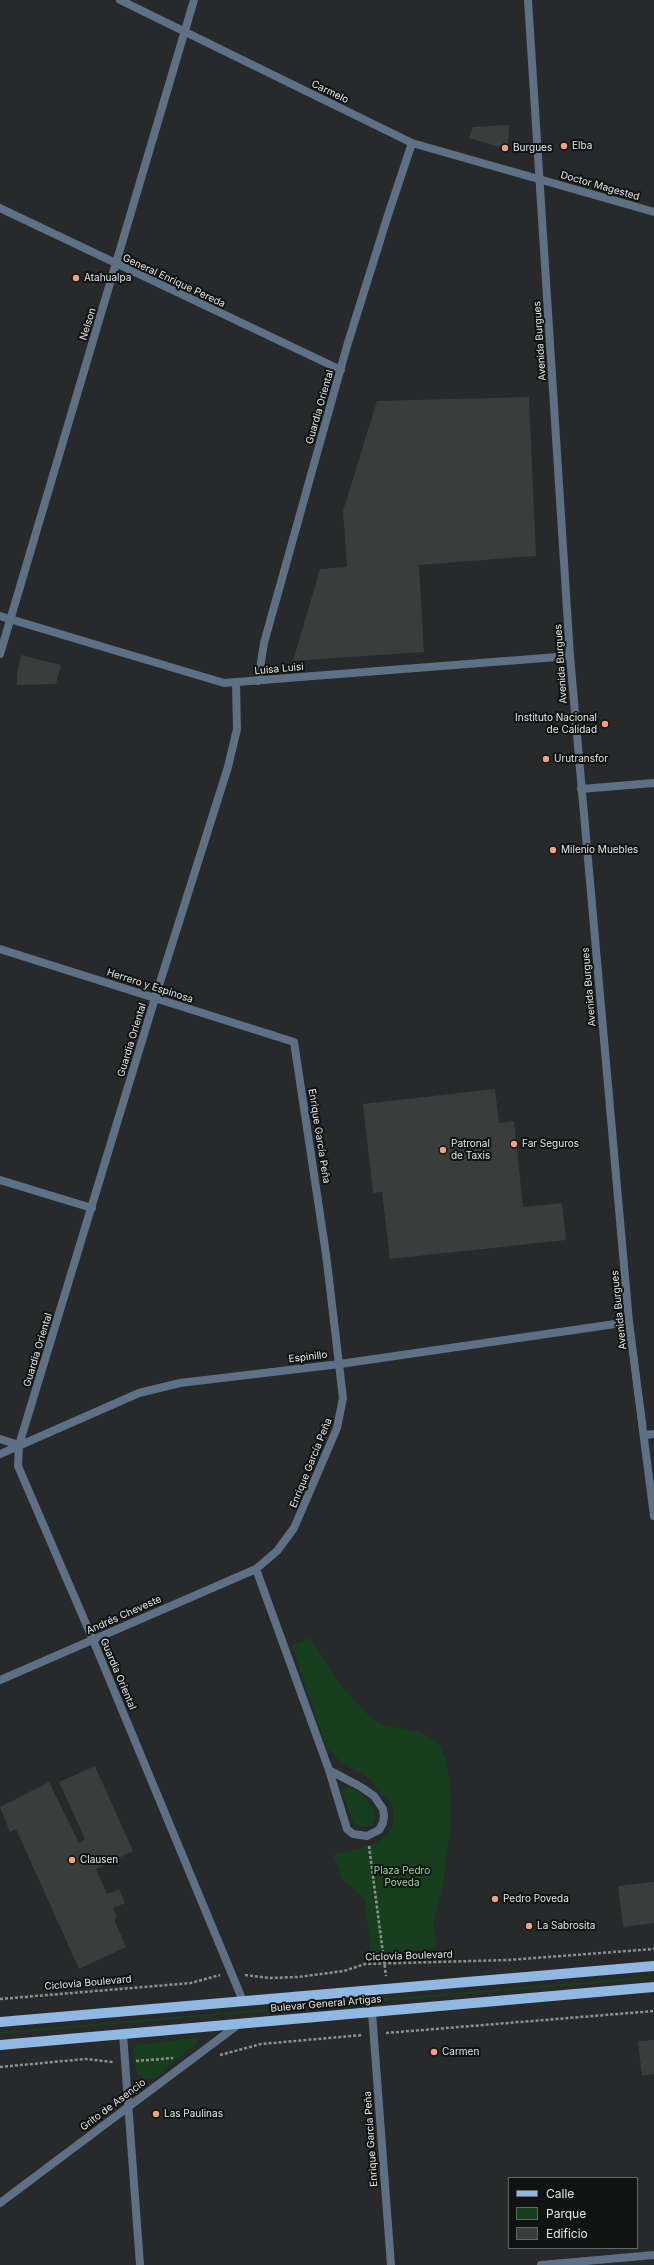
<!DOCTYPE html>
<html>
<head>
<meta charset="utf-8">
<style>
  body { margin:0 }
  #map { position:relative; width:654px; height:2265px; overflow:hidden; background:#27292a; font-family:Inter,sans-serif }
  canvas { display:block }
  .legend { position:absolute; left:508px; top:2177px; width:130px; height:72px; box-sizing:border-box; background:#111212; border:1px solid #656767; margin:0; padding:5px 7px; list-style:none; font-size:12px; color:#e4e6e6 }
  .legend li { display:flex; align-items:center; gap:8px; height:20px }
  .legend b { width:20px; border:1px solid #656767 }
</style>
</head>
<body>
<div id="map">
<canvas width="654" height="2265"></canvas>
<ul class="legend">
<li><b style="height:5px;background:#90b8e3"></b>Calle</li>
<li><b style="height:11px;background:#173f1e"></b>Parque</li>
<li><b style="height:11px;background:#3a3d3c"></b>Edificio</li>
</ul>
</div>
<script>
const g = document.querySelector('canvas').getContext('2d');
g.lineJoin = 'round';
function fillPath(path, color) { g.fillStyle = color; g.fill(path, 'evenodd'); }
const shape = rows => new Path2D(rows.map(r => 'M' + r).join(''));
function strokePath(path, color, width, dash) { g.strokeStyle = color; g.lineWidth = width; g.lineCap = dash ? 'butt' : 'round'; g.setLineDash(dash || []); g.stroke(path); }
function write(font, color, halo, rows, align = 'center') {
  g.font = font + ' Inter,sans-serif'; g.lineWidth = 4; g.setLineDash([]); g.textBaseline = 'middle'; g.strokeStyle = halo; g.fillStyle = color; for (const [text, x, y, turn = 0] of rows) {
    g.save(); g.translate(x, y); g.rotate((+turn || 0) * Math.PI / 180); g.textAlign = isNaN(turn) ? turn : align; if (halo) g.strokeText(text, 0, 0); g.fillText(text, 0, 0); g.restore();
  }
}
const green = shape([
  [310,1638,340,1685,373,1720,383,1725,416,1731,428,1736,439,1744,446,1759,450,1790,450,1828,444,1879,433,1924,437,1948,371,1955,365,1899,342,1879,333,1855,372,1845,381,1840,388,1833,393,1824,393,1809,391,1803,376,1789,373,1781,340,1761,326,1747,292,1645],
  [350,1787,362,1794,375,1811,375,1820,369,1826,360,1827,354,1824,342,1792,344,1788],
  [654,1976,654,1978,0,2034,0,2032],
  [195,2038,198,2041,197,2043,153,2079,144,2080,137,2074,133,2050,136,2045]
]);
const building = shape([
  [509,125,508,145,503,148,469,138,473,127],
  [529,397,536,556,419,565,424,652,293,661,320,569,347,567,343,511,377,401],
  [21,655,61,665,56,684,17,685,17,673],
  [495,1089,499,1123,514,1121,523,1207,562,1203,566,1240,390,1259,382,1192,373,1193,363,1104],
  [95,1766,133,1851,96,1869,107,1894,119,1889,125,1903,113,1908,117,1917,114,1919,126,1947,79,1969,16,1829,10,1832,0,1807,49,1782,79,1843,85,1839,59,1782],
  [654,1882,654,1923,623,1927,618,1886],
  [654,2040,654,2074,642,2076,638,2041]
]);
const path = shape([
  [369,1846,386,1976],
  [245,1975,269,1978,298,1977,344,1971,365,1964,508,1960,654,1949],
  [0,1999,191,1983,220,1975],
  [386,2033,654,2011],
  [220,2055,261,2044,363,2035],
  [136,2061,173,2058],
  [0,2067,85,2059,113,2062]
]);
const minor = shape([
  [120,0,412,143,654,212],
  [0,208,341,370],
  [0,616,224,683,570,656],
  [0,654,194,0],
  [258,681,264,643,347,346,388,215,412,143],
  [236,683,237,729,228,767,155,998,19,1445,18,1466,93,1640,243,2001],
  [581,789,654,783],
  [0,949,294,1042,326,1254,343,1398,337,1428,294,1528,277,1551,256,1569,329,1770,347,1829,353,1834,367,1836,379,1830,383,1823,384,1816,383,1809,374,1796,361,1787,329,1770],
  [0,1180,92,1208],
  [645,1435,654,1434],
  [0,1439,19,1445],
  [0,1454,139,1393,180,1383,340,1364,629,1322],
  [0,1680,256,1569],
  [372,2012,391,2265],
  [123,2034,140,2265],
  [0,2203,239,2024],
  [541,2265,654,2255]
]);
const tertiary = shape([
  [528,0,570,656,629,1322,654,1516]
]);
const primary = shape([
  [0,2022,654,1966],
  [0,2045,654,1987]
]);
const markers = [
  [564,146,4,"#f2a07f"],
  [505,148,4,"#f2a07f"],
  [76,278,4,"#f2a07f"],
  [605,724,4,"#f2a07f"],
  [546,759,4,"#f2a07f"],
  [553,850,4,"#f2a07f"],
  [514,1144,4,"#f2a07f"],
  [443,1150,4,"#f2a07f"],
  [72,1860,4,"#f2a07f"],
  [495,1899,4,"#f2a07f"],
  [529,1926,4,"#f2a07f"],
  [434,2052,4,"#f2a07f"],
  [156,2114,4,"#f2a07f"]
];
const streetNames = [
  ["Carmelo",330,92,26],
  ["Doctor Magested",600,186,16],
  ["General Enrique Pereda",174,281,25],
  ["Nelson",88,324,-73],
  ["Avenida Burgues",540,341,-94],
  ["Guardia Oriental",320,407,-74],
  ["Avenida Burgues",561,664,-94],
  ["Luisa Luisi",279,669,-5],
  ["Herrero y Espinosa",150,986,18],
  ["Avenida Burgues",589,987,-95],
  ["Guardia Oriental",132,1040,-73],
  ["Enrique García Peña",319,1136,81],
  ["Avenida Burgues",619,1310,-96],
  ["Guardia Oriental",38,1350,-73],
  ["Espinillo",308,1357,-7],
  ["Enrique García Peña",311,1463,-68],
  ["Andrés Cheveste",124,1615,-24],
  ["Guardia Oriental",118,1674,67],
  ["Ciclovía Boulevard",409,1956,-2],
  ["Ciclovía Boulevard",88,1983,-5],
  ["Bulevar General Artigas",326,2004,-5],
  ["Grito de Asencio",113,2105,-37],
  ["Enrique García Peña",371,2139,-94]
];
const poiNames = [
  ["Elba",572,146],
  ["Burgues",513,148],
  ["Atahualpa",84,278],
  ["Instituto Nacional",597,718,"right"],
  ["de Calidad",597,730,"right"],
  ["Urutransfor",554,759],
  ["Milenio Muebles",561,850],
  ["Patronal",451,1144],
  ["de Taxis",451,1156],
  ["Far Seguros",522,1144],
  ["Clausen",80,1860],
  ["Pedro Poveda",503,1899],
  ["La Sabrosita",537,1926],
  ["Carmen",442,2052],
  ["Las Paulinas",164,2114]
];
const parkNames = [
  ["Plaza Pedro",402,1871],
  ["Poveda",402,1883]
];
fillPath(green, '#173f1e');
fillPath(building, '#3a3d3c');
strokePath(path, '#8e9090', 2.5, [3, 2]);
strokePath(minor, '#5d7085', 8);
strokePath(tertiary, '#5d7085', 8);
strokePath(primary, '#90b8e3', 10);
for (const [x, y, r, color] of markers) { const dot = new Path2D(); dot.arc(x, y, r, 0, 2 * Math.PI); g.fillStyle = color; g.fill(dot); strokePath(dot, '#111212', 1.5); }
write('10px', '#e4e6e6', '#111212', streetNames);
write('10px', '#e4e6e6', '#111212', poiNames, 'left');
write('10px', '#90db99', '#111212', parkNames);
</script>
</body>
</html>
